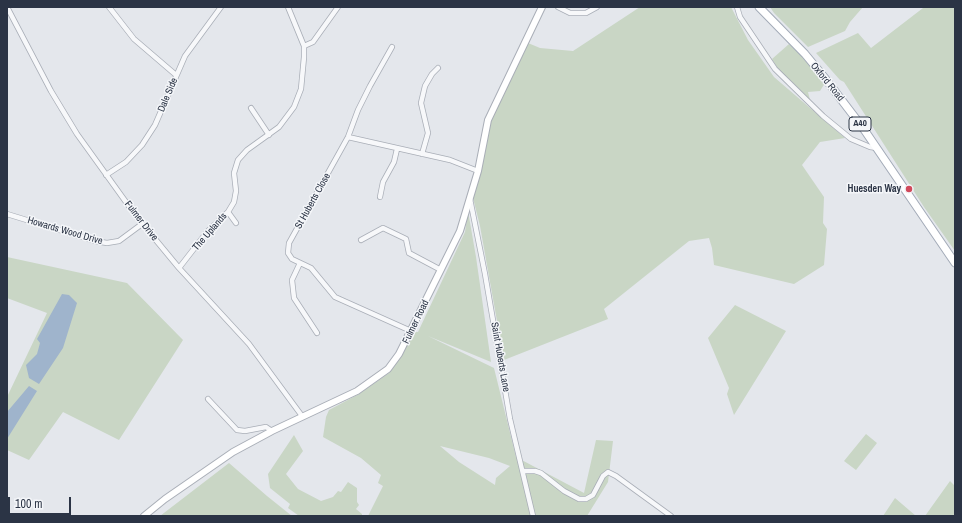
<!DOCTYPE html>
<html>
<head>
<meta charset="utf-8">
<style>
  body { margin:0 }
  #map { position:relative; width:962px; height:523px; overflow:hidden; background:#e4e7ec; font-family:"Archivo Narrow",sans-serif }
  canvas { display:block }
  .frame { position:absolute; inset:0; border:8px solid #2b3445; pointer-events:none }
  .scale { position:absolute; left:8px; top:497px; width:63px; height:18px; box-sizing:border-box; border:2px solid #2b3445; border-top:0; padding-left:5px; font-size:12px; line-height:14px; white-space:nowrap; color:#2b3445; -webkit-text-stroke:3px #f4f6f9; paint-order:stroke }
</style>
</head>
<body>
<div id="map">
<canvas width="962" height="523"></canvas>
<div class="frame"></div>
<div class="scale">100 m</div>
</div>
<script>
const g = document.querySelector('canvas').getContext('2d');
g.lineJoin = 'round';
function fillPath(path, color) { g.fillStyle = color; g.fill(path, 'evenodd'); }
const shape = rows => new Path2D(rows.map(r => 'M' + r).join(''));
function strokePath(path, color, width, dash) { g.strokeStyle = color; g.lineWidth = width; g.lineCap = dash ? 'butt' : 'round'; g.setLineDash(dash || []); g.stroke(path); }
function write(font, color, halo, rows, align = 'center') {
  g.font = font + ' "Archivo Narrow",sans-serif'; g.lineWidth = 3; g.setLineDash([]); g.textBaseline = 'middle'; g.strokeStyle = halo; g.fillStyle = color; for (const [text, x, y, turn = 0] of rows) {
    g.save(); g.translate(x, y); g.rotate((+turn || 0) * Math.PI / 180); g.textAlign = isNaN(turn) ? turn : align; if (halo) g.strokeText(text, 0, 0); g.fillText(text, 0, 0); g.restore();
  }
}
const green = shape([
  [640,7,731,7,748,40,774,77,845,138,820,142,802,165,824,197,823,223,827,229,824,265,794,284,714,265,712,248,709,238,689,241,604,309,608,319,504,360,480,226,473,198,491,119,528,43,540,48,573,51],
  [770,7,863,7,850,22,845,31,808,47,774,13],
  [922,7,955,7,955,251,924,207,844,82,840,80,816,53,858,33,871,48,923,8],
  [789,44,806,59,825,83,820,91,808,92,810,100,777,68,772,59],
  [468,211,476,257,491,362,428,336,494,368,516,457,584,493,596,440,613,441,608,482,587,516,368,516,383,486,378,483,381,475,361,458,323,437,326,417,329,410,359,394,389,373,413,332,418,332,465,232],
  [440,446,489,458,510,466,496,478,495,485,459,462],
  [7,257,127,283,183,340,119,440,63,412,29,460,7,450,7,397,47,313,7,298],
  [735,305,786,331,734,415,727,394,729,388,708,338],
  [866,434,877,443,856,470,844,461],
  [294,435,303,451,286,474,298,489,321,501,333,497,338,491,341,492,348,482,357,488,357,502,359,505,356,509,362,514,362,516,299,516,288,508,290,504,270,488,268,474],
  [229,463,267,496,292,516,160,516],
  [950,481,955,486,955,514,952,516,925,516],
  [895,498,916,516,883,516]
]);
const water = shape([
  [62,294,69,295,77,303,63,348,39,384,29,378,26,365,37,354,40,343,37,339],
  [29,386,37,391,7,439,7,412]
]);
const street = shape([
  [7,7,51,91,77,134,136,216,179,268,249,344,302,416],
  [109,7,134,39,176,75],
  [558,7,570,13,586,13,597,7],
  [737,7,740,17,775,69,823,116,851,139,870,147,877,148],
  [304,46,313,42,338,7],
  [392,47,370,86,358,110,348,137,289,243,288,253,292,259,311,268,335,297,411,331],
  [251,108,269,135],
  [348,137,450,160,478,171],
  [422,154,428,133,421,103,425,86,432,74,438,68],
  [106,175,126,162,142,145,155,125,185,56,221,7],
  [380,197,383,182,394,162,397,149],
  [470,199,485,274,510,419,533,516],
  [228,212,236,223],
  [7,214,95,241,107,243,119,241,142,224],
  [361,240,383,228,406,239,409,253,441,270],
  [300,263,292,280,294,298,317,333],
  [179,268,207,232,228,212,234,202,236,191,234,173,238,160,247,150,279,127,294,107,301,89,304,57,304,46,288,7],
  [208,399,237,430,245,431,266,427,272,431],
  [523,471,535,471,541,473,564,491,579,499,586,499,593,495,603,476,608,472,616,476,671,516]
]);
const secondary = shape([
  [144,516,165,499,233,452,272,431,357,391,388,369,399,354,460,231,478,171,488,120,542,7]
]);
const primary = shape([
  [759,7,805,54,824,77,863,128,955,263]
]);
const markers = [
  [909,189,4,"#d1495b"]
];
const shields = [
  [860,124,22]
];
const shieldNames = [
  ["A40",860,124]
];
const streetNames = [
  ["Oxford Road",827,82,51],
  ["Dale Side",168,95,-67],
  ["St Huberts Close",313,201,-61],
  ["Fulmer Drive",141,221,52],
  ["Howards Wood Drive",65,231,16],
  ["The Uplands",210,232,-49],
  ["Fulmer Road",416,322,-64],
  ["Saint Huberts Lane",500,357,80]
];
const poiNames = [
  ["Huesden Way",901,189]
];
fillPath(green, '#c9d6c5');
fillPath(water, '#9fb4cc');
strokePath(street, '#a9aeb7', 6);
strokePath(secondary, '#a9aeb7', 8);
strokePath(primary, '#a3abb8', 9);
strokePath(street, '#f7f8fa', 4.5);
strokePath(secondary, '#fff', 6);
strokePath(primary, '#fff', 7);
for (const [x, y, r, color] of markers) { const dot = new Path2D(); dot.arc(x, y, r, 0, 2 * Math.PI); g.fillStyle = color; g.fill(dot); strokePath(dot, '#f4f6f9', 1.5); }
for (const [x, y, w] of shields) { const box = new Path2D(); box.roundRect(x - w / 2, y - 7, w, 14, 3); g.fillStyle = '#f4f6f9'; g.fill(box); strokePath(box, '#2b3445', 1); }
write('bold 9px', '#2b3445', null, shieldNames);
write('10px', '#2b3445', '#f4f6f9', streetNames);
write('bold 10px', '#2b3445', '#f4f6f9', poiNames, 'right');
</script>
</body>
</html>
